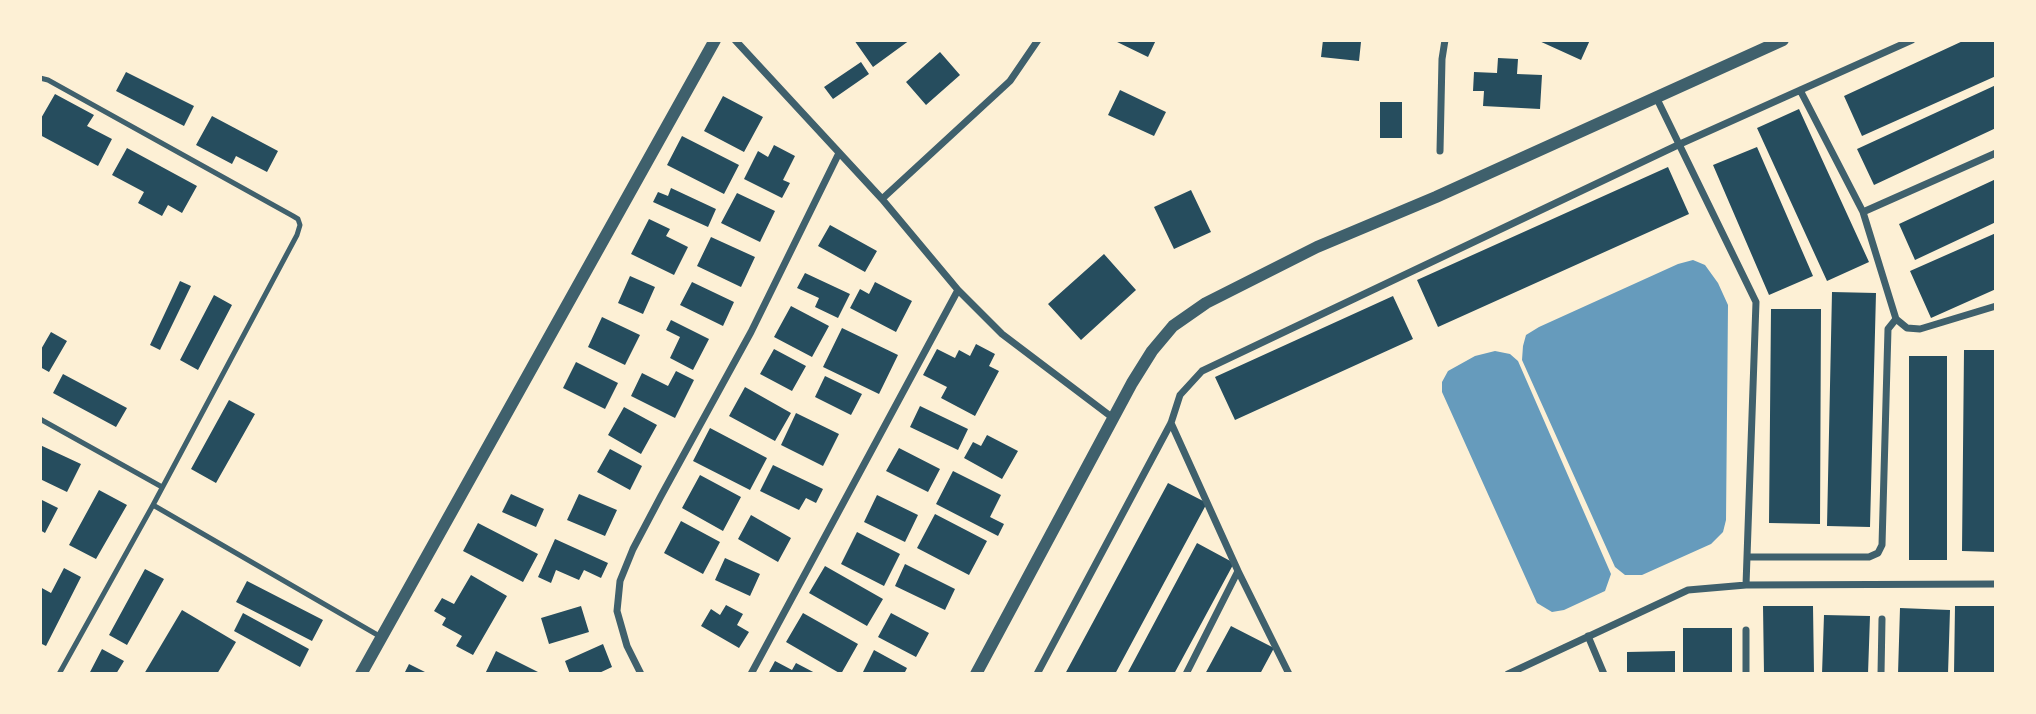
<!DOCTYPE html>
<html>
<head>
<meta charset="utf-8">
<style>
  body { margin:0 }
  #map { position:relative; width:2036px; height:714px; overflow:hidden; background:#fdf0d5; font-family:"Varela Round",sans-serif }
  canvas { display:block }
  .frame { position:absolute; inset:0; border:42px solid #fdf0d5; pointer-events:none }
</style>
</head>
<body>
<div id="map">
<canvas width="2036" height="714"></canvas>
<div class="frame"></div>
</div>
<script>
const g = document.querySelector('canvas').getContext('2d');
g.lineJoin = 'round';
function fillPath(path, color) { g.fillStyle = color; g.fill(path, 'evenodd'); }
const shape = rows => new Path2D(rows.map(r => 'M' + r).join(''));
function strokePath(path, color, width, dash) { g.strokeStyle = color; g.lineWidth = width; g.lineCap = dash ? 'butt' : 'round'; g.setLineDash(dash || []); g.stroke(path); }
const water = shape([
  [1693,260,1705,265,1718,283,1728,305,1726,520,1723,532,1711,544,1642,575,1625,575,1615,567,1522,360,1523,346,1526,335,1539,327,1678,264],
  [1495,351,1510,354,1518,361,1611,574,1605,591,1564,610,1552,612,1537,603,1442,392,1442,382,1448,371,1475,356]
]);
const building = shape([
  [854,40,910,40,873,67],
  [1113,40,1156,40,1148,57],
  [1323,40,1361,42,1359,61,1321,57],
  [1537,40,1590,40,1581,60],
  [1965,40,1996,40,1996,76,1862,136,1844,96],
  [940,52,960,75,926,105,906,82],
  [1498,58,1518,59,1517,74,1542,75,1540,109,1483,106,1484,91,1473,91,1474,72,1497,73],
  [861,62,869,74,833,99,824,87],
  [126,72,194,106,184,126,116,91],
  [1996,85,1996,128,1874,185,1857,149],
  [1120,90,1166,112,1154,136,1108,115],
  [55,94,94,115,87,126,112,139,98,166,40,135,40,120],
  [723,96,763,117,744,152,704,131],
  [1380,102,1402,102,1402,138,1380,138],
  [1799,109,1869,262,1827,281,1757,128],
  [212,116,278,151,267,172,236,156,232,164,196,145],
  [682,136,739,165,724,194,667,165],
  [774,145,795,156,783,180,790,183,782,198,744,179,758,151,768,157],
  [1757,147,1813,276,1769,295,1713,165],
  [127,148,197,186,182,213,168,205,162,216,138,203,144,192,112,175],
  [1668,167,1689,214,1438,327,1417,280],
  [1996,179,1996,222,1915,260,1899,224],
  [671,188,716,209,708,227,653,202,658,192,668,196],
  [1191,190,1211,232,1174,249,1154,207],
  [737,193,775,211,760,242,721,223],
  [649,219,670,229,666,236,688,247,674,275,631,254],
  [830,225,877,251,865,272,818,246],
  [1996,233,1996,289,1931,318,1910,271],
  [711,237,755,257,741,287,697,266],
  [1104,254,1136,290,1081,340,1048,304],
  [805,273,850,294,838,318,815,307,819,298,797,288],
  [630,276,655,287,643,314,618,303],
  [180,281,191,286,160,350,150,345],
  [692,282,734,302,723,326,680,305],
  [875,282,912,301,896,332,850,308,860,289,869,294],
  [1832,292,1876,293,1870,527,1827,526],
  [214,295,232,305,198,370,180,360],
  [1393,296,1413,339,1235,420,1215,377],
  [791,306,829,326,812,357,774,337],
  [1771,309,1821,309,1820,524,1769,523],
  [602,317,640,335,625,365,588,347],
  [671,320,709,339,693,370,670,358,680,337,666,330],
  [842,328,898,355,879,394,823,367],
  [51,332,67,341,49,372,40,367,40,351],
  [976,344,995,354,989,366,999,371,975,416,941,398,947,387,923,375,937,349,955,358,959,350,970,356],
  [774,349,806,366,792,391,760,374],
  [1964,350,1996,350,1996,552,1962,551],
  [1909,356,1947,356,1947,560,1909,560],
  [576,362,618,383,605,409,563,388],
  [676,371,694,380,675,418,631,396,642,373,668,386],
  [63,374,127,408,116,427,53,393],
  [825,376,862,394,851,415,815,397],
  [745,387,791,413,775,441,729,416],
  [229,400,255,414,216,483,191,469],
  [920,406,968,429,958,450,910,427],
  [624,407,657,425,641,454,608,435],
  [796,413,839,434,823,466,781,445],
  [710,428,767,458,750,490,693,461],
  [987,435,1018,451,1002,479,964,458,973,442,981,446],
  [40,445,81,464,67,492,40,479],
  [899,448,940,469,928,492,886,471],
  [610,449,642,466,630,490,597,472],
  [773,465,823,489,816,503,806,498,799,510,760,491],
  [953,471,1001,495,990,517,1004,524,998,536,936,504],
  [700,475,741,497,723,531,682,508],
  [1168,483,1207,503,1115,674,1065,674],
  [99,490,127,505,96,559,69,545],
  [511,494,544,509,536,527,502,512],
  [579,494,617,510,605,536,567,520],
  [877,495,918,515,905,542,864,522],
  [40,499,58,508,45,533,40,530],
  [935,514,987,541,969,575,917,548],
  [751,515,791,538,778,562,738,539],
  [681,521,720,542,703,574,664,553],
  [478,523,538,554,523,582,463,551],
  [857,532,900,554,884,586,841,564],
  [555,539,608,563,601,578,584,570,579,580,556,570,551,583,538,577],
  [1197,543,1234,563,1174,674,1127,674],
  [725,558,760,574,750,596,715,580],
  [905,564,955,589,945,610,895,586],
  [825,566,883,599,867,626,809,593],
  [64,568,81,577,46,646,40,643,40,614,42,610,40,610,40,587,51,593],
  [145,569,164,579,127,645,109,635],
  [471,575,507,596,473,655,456,646,462,636,442,625,446,618,434,611,442,598,454,604],
  [247,581,323,620,312,641,236,602],
  [726,605,743,614,737,625,749,632,739,648,701,626,711,609,720,615],
  [581,606,589,632,549,644,541,618],
  [1763,606,1813,606,1814,674,1764,674],
  [1955,606,1996,606,1996,674,1954,674],
  [1900,608,1950,610,1948,674,1898,674],
  [182,610,236,642,217,674,144,674],
  [243,613,309,649,300,667,234,631],
  [803,613,858,644,841,674,786,642],
  [891,613,929,633,916,657,878,637],
  [1824,615,1870,616,1868,674,1822,674],
  [1231,626,1274,648,1260,674,1205,674],
  [1683,628,1732,628,1732,674,1683,674],
  [603,644,612,667,597,674,570,674,565,661],
  [102,649,124,661,116,674,89,674],
  [874,650,907,668,904,674,862,674],
  [496,651,542,674,485,674],
  [1675,651,1675,674,1627,674,1627,652],
  [775,661,792,670,796,663,817,674,768,674],
  [409,664,429,674,404,674]
]);
const service = shape([
  [40,78,48,80,293,216,298,219,300,225,297,235,153,505],
  [40,419,162,487],
  [59,674,153,505,381,637]
]);
const minor = shape([
  [735,40,882,199,958,290,1002,334,1113,418],
  [1657,99,1756,302,1746,585],
  [1440,151,1442,59,1445,40],
  [882,199,1010,81,1038,40],
  [1863,212,1996,153],
  [1896,319,1907,328,1920,329,1996,306],
  [1171,423,1238,571,1289,674],
  [1748,557,1869,557,1878,553,1882,545,1888,329,1896,319,1863,212,1800,90],
  [1588,636,1604,674],
  [641,674,627,646,617,611,620,581,633,549,661,496,751,332,839,153],
  [751,674,958,290],
  [1037,674,1171,423,1180,395,1202,371,1680,144,1912,40],
  [1186,674,1238,571],
  [1508,674,1688,590,1746,585,1996,584],
  [1746,674,1746,630],
  [1881,674,1882,619]
]);
const tertiary = shape([
  [361,674,715,40],
  [976,674,1132,383,1152,351,1173,326,1206,303,1317,247,1436,197,1783,40]
]);
fillPath(water, '#669bbc');
fillPath(building, '#264d5e');
strokePath(service, '#3f606c', 5);
strokePath(minor, '#3f606c', 7);
strokePath(tertiary, '#3f606c', 12);
</script>
</body>
</html>
